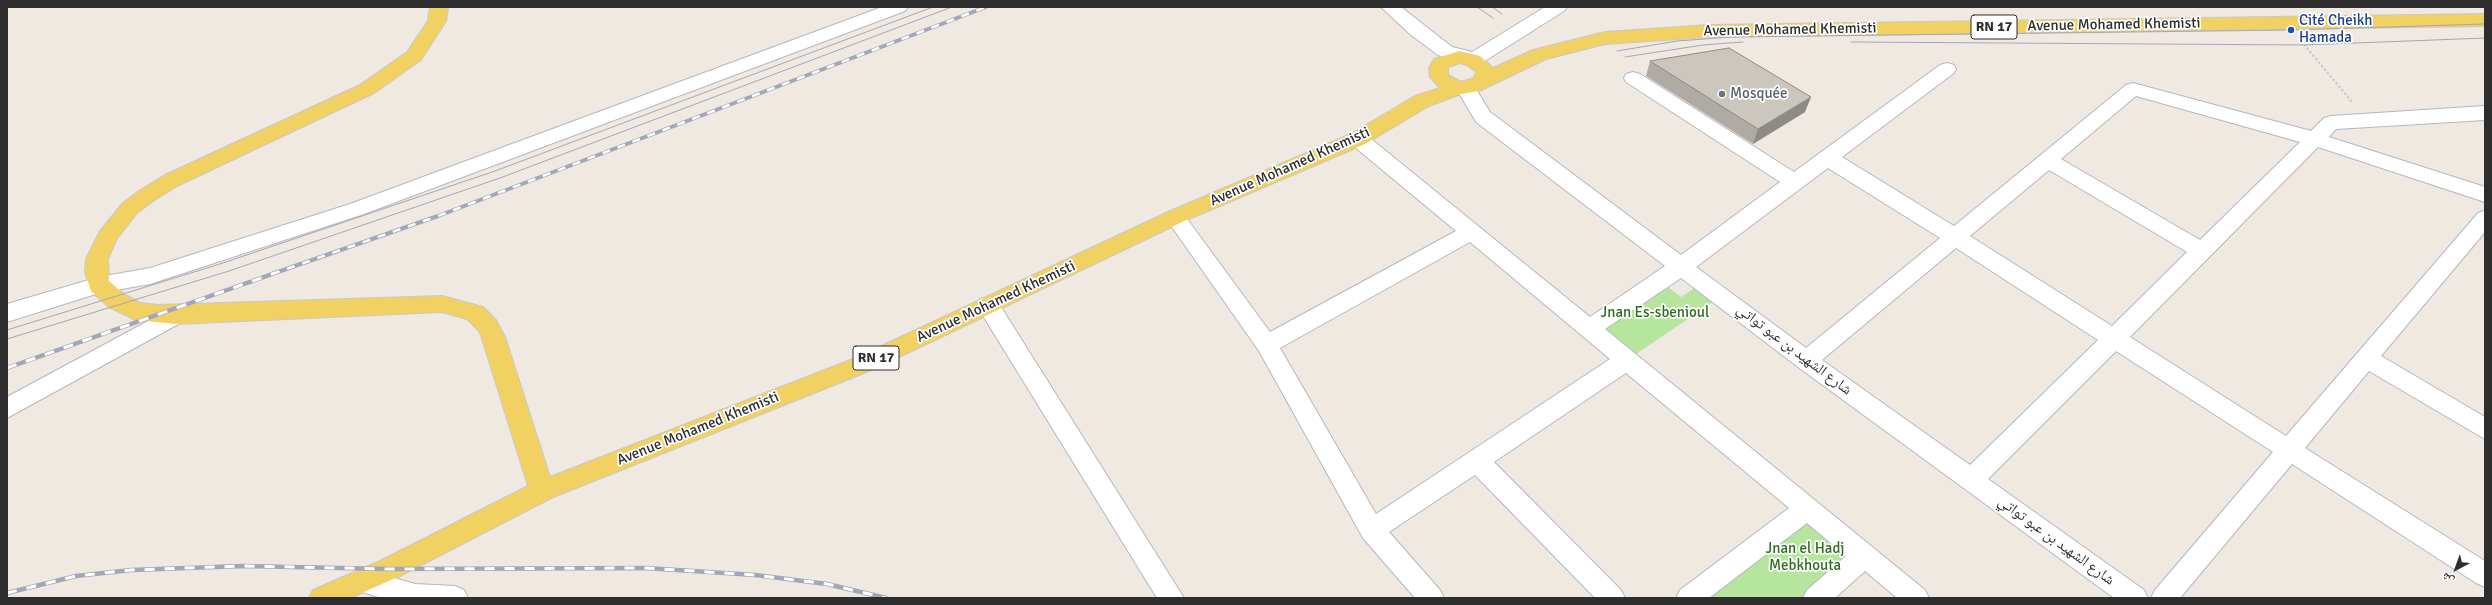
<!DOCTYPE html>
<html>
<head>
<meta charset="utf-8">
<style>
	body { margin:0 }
	#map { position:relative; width:2492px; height:605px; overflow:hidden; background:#efe9e1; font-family:Signika,"Noto Naskh Arabic",sans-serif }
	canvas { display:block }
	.frame { position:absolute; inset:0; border:8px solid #2e2e2e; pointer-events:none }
	.north { position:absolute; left:2436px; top:549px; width:40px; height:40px; -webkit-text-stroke:3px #fff; paint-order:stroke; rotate:221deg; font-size:11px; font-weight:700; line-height:16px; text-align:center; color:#2e2e2e }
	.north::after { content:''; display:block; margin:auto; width:14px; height:18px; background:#2e2e2e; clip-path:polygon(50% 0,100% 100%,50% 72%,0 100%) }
</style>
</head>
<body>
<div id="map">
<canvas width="2492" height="605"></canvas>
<div class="frame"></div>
<div class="north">ش</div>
</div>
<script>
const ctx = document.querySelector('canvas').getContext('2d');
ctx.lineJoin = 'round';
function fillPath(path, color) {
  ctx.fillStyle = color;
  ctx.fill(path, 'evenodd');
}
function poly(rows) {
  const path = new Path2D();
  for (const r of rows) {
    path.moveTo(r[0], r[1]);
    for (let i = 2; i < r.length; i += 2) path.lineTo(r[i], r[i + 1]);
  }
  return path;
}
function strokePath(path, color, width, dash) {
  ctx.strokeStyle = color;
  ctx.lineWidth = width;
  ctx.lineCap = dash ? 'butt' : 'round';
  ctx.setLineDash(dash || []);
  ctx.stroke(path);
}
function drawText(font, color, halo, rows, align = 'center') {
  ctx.font = font + ' Signika,"Noto Naskh Arabic",sans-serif';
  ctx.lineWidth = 3.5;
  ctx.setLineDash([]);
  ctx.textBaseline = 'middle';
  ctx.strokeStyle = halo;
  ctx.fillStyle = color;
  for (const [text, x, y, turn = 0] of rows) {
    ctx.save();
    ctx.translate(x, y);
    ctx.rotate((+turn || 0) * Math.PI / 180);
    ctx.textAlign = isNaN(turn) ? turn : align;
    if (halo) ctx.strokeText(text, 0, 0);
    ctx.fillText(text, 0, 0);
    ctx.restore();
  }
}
fillPath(poly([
	[1660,281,1681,297,1704,282,1722,296,1627,360,1589,329],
	[1806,509,1864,556,1817,598,1689,598]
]), '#b6e59e');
const minor = poly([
	[882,7,908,7,905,11,364,214,150,284,99,293,7,322,7,304,99,277,150,268,350,204,882,7],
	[1381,7,1401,7,1452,47,1472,52,1545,7,1567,7,1564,11,1480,64,1473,66,1438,55,1411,35,1381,7],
	[1947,63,1954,65,1956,69,1954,73,1842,157,1954,226,2126,85,2133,83,2311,131,2324,118,2331,116,2485,106,2485,120,2336,129,2329,137,2485,187,2485,202,2318,147,2130,337,2286,436,2478,213,2485,210,2485,232,2381,356,2485,417,2485,439,2369,371,2305,448,2485,561,2485,587,2476,583,2292,464,2180,598,2151,598,2155,590,2273,452,2116,351,1988,479,2144,590,2148,598,2114,598,1798,367,1681,278,1605,329,1925,590,1929,598,1897,598,1865,571,1835,598,1803,598,1807,590,1846,556,1807,523,1709,598,1676,598,1680,590,1789,508,1626,373,1494,462,1621,590,1625,598,1595,598,1475,475,1389,532,1440,590,1444,598,1415,598,1363,538,1259,351,1165,217,1168,212,1175,209,1182,212,1270,332,1456,231,1351,144,1348,139,1351,134,1358,132,1365,134,1590,317,1665,266,1476,122,1456,88,1459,84,1466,82,1473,84,1490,112,1681,255,1780,182,1626,82,1624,78,1626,74,1633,72,1640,74,1794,172,1940,65,1947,63],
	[2136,96,2300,142,2200,240,2061,159,2136,96],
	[1828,168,1940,238,1806,348,1696,267,1828,168],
	[2049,170,2187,252,2112,326,1970,236,2049,170],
	[1470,242,1610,359,1376,514,1280,348,1470,242],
	[1956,248,2098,340,1970,465,1822,360,1956,248],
	[988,297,996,299,1184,598,1157,598,980,311,977,305,980,299,988,297],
	[176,306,184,309,187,315,184,321,7,418,7,397,176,306],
	[362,569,415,584,455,586,464,590,468,598,381,598,353,589,349,581,353,573,362,569]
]);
const major = poly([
	[430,7,448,7,446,21,421,60,374,93,179,185,153,201,137,213,116,240,108,259,109,281,125,295,140,303,158,305,442,296,483,307,496,320,505,337,550,477,858,357,1168,212,1351,134,1415,96,1440,88,1430,77,1429,68,1434,59,1459,51,1480,56,1493,68,1533,50,1605,32,1709,25,2485,14,2485,26,1709,37,1605,44,1546,59,1479,91,1461,94,1429,106,1365,144,1182,222,874,369,551,498,398,577,350,598,309,598,313,590,380,561,528,486,480,332,467,319,442,312,176,324,136,320,109,307,91,291,85,272,86,259,100,231,123,203,139,191,165,175,360,85,407,52,428,21,430,7],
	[1460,63,1467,65,1476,72,1474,78,1461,82,1448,75,1448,67,1460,63]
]);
strokePath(minor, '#b4b7c1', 2);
strokePath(major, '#c9c9c9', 2);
strokePath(poly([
	[2301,41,2353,103]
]), '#c9c9c9', 2, [2.5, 2]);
fillPath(minor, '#fff');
fillPath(major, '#f2d163');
strokePath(poly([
	[1477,7,1493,18],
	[1492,7,1502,14],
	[1851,42,2304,45,2485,38],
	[1617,51,1677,41,1732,37,2291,30,2485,24],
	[1625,57,1703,45,1743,42],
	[7,330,223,263,495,171,933,7],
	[7,339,229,271,500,178,952,7]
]), '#a3a6b8', 1);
const railFar1 = poly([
	[272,274,438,216,986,7]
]);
const rail = poly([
	[7,368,275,273],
	[7,593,76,576,131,570,243,566,389,569,646,568,755,575,827,584,886,598]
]);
strokePath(railFar1, '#a3a6b8', 4);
strokePath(rail, '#a3a6b8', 4.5);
strokePath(railFar1, '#fff', 2.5, [8]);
strokePath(rail, '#fff', 3, [10]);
fillPath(poly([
	[1650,61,1805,112,1753,144,1646,76]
]), '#afaba4');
fillPath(poly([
	[1811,97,1805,112,1753,144,1758,129]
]), '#8e8b86');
const building = poly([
	[1729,48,1811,97,1758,129,1650,61,1729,48]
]);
fillPath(building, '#cbc7bf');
strokePath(building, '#8e8b86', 1);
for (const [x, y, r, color] of [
	[2291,30,4,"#1a4fb4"],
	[1722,94,4,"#6b7280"]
]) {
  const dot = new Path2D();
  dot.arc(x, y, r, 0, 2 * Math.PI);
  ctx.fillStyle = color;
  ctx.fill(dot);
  strokePath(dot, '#fff', 1.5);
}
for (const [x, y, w] of [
	[1994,27,46],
	[876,358,46]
]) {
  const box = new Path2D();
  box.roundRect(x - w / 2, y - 12, w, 24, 3);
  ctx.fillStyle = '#fff';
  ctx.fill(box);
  strokePath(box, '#2e2e2e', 1);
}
drawText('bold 14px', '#2e2e2e', null, [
	["RN 17",1994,27],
	["RN 17",876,358]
]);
drawText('15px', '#164399', '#fff', [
	["Cité Cheikh",2299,21],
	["Hamada",2299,38]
], 'left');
drawText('15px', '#2e2e2e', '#fff', [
	["Avenue Mohamed Khemisti",2114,25,-1],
	["Avenue Mohamed Khemisti",1790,30,-1],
	["Avenue Mohamed Khemisti",1290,167,-24],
	["Avenue Mohamed Khemisti",996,302,-25],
	["شارع الشهيد بن عبو تواتي",1794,350,37],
	["Avenue Mohamed Khemisti",698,429,-22],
	["شارع الشهيد بن عبو تواتي",2056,541,36]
]);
drawText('15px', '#5b616d', '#fff', [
	["Mosquée",1730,94]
], 'left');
drawText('15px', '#2c6e1b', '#fff', [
	["Jnan Es-sbenioul",1655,313],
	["Jnan el Hadj",1805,549],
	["Mebkhouta",1805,566]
]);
</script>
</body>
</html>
